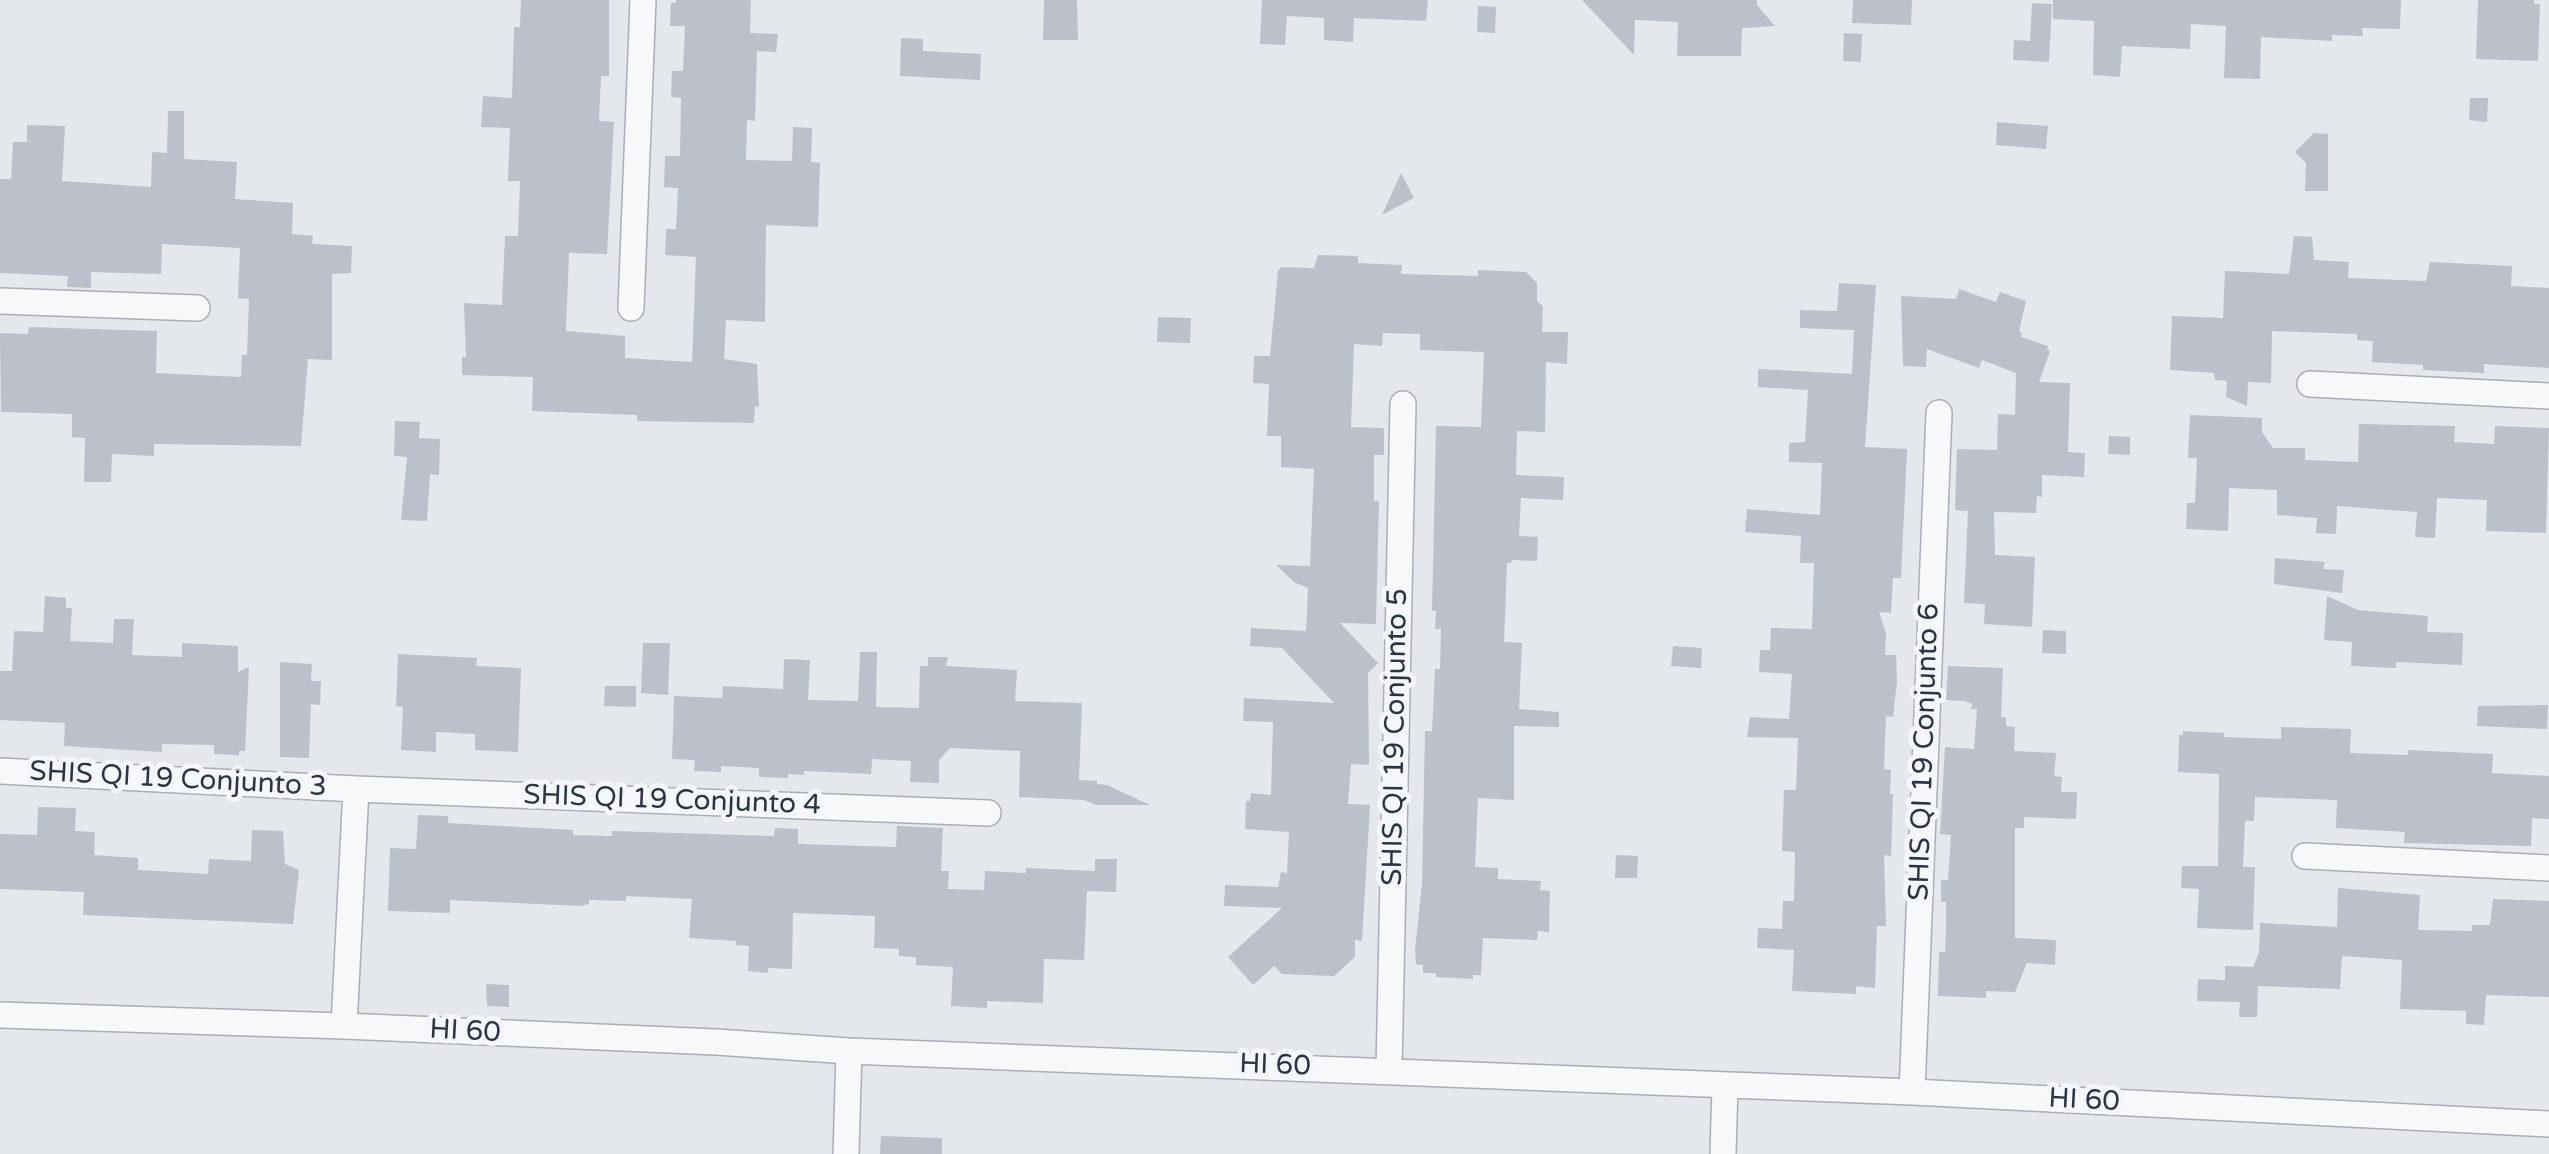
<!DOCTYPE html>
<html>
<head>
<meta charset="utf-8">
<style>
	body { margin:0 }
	canvas { display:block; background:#e4e7ec }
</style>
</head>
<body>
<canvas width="2549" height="1154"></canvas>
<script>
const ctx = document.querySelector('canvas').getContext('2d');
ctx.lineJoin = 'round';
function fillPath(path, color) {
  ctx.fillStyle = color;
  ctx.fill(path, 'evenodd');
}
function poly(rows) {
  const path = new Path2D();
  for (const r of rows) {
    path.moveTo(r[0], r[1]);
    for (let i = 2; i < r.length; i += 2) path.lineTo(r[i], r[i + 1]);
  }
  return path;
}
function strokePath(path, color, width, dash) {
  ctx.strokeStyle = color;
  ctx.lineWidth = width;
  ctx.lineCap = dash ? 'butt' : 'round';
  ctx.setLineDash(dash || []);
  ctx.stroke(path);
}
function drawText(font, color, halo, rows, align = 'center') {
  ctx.font = font + ' "Varela Round",sans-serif';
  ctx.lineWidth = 10;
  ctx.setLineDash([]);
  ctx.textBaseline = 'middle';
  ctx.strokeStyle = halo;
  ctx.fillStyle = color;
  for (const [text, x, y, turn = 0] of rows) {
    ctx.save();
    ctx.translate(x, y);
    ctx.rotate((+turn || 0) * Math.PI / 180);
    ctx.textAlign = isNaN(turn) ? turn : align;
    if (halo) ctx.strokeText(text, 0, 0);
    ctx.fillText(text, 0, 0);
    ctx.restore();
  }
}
fillPath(poly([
	[521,0,609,0,609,76,601,76,599,121,614,122,607,254,569,253,566,331,625,336,625,358,692,362,696,257,665,255,666,229,676,229,678,188,664,187,665,156,680,156,681,98,671,97,672,71,683,71,685,26,670,26,671,3,676,3,676,0,751,0,750,33,778,34,776,52,757,51,755,121,747,120,746,160,792,161,793,127,812,128,811,162,820,163,818,227,766,225,765,322,726,320,724,359,757,364,759,407,755,406,754,423,637,421,637,415,532,411,533,377,462,375,462,357,466,357,464,303,502,305,505,236,518,236,520,181,508,181,510,128,481,127,483,96,512,98,514,27,520,27],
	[1044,0,1077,0,1078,40,1043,40],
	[1262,0,1428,0,1426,21,1354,18,1353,42,1324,40,1324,18,1287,16,1285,45,1260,44],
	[1582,0,1757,0,1757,5,1775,26,1742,28,1741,56,1677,56,1678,22,1635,20,1634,55],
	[1853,0,1912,0,1911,25,1852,23],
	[2053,0,2401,0,2400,29,2362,28,2363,36,2332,35,2332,41,2261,37,2260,79,2224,78,2226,26,2191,24,2190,49,2122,46,2120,77,2093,75,2094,21,2053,19],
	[2478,0,2534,0,2534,4,2540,4,2538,61,2476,59],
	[2032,3,2052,4,2049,62,2013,60,2014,40,2030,41],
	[1478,6,1496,7,1495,33,1477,32],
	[1844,33,1862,34,1861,62,1843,61],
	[901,38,923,39,923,51,981,54,980,80,900,76],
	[2470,98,2488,98,2487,122,2469,120],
	[168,111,184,111,184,159,237,162,235,199,293,203,292,234,313,236,312,244,352,246,351,273,332,274,332,360,308,359,301,446,154,444,154,456,112,454,111,482,84,482,85,438,72,437,72,414,1,412,0,333,28,334,29,327,157,331,156,373,241,377,242,355,247,355,249,299,238,298,240,248,162,244,161,274,91,272,91,288,67,287,68,276,0,273,0,179,11,179,13,142,27,142,27,125,65,126,62,181,151,187,152,152,167,153],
	[1997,122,2048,126,2046,149,1996,145],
	[2314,133,2328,134,2328,191,2305,191,2306,163,2295,152],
	[1401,173,1414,198,1382,215],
	[2294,236,2312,237,2314,260,2349,262,2348,278,2426,281,2430,262,2512,266,2511,286,2549,288,2549,368,2484,364,2484,373,2423,370,2423,365,2372,362,2373,341,2357,340,2357,334,2272,331,2271,383,2248,382,2247,406,2226,397,2227,381,2215,380,2214,373,2170,370,2172,316,2223,318,2225,271,2289,274],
	[1318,255,1358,256,1358,263,1402,265,1401,274,1478,276,1478,270,1526,272,1537,283,1537,301,1543,306,1542,332,1568,332,1567,364,1546,362,1545,432,1517,431,1516,475,1564,477,1563,500,1521,498,1519,536,1538,537,1537,561,1512,560,1511,563,1507,563,1504,642,1522,643,1519,709,1559,712,1559,727,1514,726,1514,800,1478,798,1475,867,1498,868,1498,879,1541,881,1540,890,1550,891,1549,932,1538,931,1537,940,1483,938,1481,975,1473,975,1473,979,1436,977,1436,973,1423,973,1423,965,1416,964,1415,950,1422,884,1425,731,1432,731,1435,669,1440,669,1441,629,1435,629,1436,611,1432,611,1436,426,1481,427,1484,352,1420,350,1420,334,1383,333,1382,346,1354,344,1351,427,1384,428,1384,455,1374,455,1374,501,1379,501,1376,624,1340,623,1378,663,1368,673,1369,765,1351,764,1348,804,1370,805,1362,941,1355,940,1355,957,1334,976,1282,974,1274,966,1253,985,1228,957,1282,908,1224,906,1225,885,1278,887,1281,872,1287,873,1289,832,1245,829,1246,801,1250,801,1251,793,1271,795,1273,722,1243,721,1244,698,1334,703,1282,648,1250,646,1251,628,1306,631,1308,588,1294,582,1276,565,1310,566,1314,469,1281,467,1281,436,1267,436,1269,384,1253,383,1254,356,1270,356,1278,271,1281,267,1314,268],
	[1839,283,1876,285,1865,447,1907,449,1901,578,1893,578,1891,613,1879,612,1886,633,1885,655,1896,655,1897,681,1893,717,1886,716,1884,769,1891,770,1890,794,1893,794,1891,856,1884,855,1886,926,1877,926,1875,988,1856,986,1856,994,1792,991,1794,950,1757,948,1758,928,1782,929,1783,901,1794,901,1795,852,1782,851,1784,790,1796,790,1798,738,1747,737,1750,717,1789,719,1792,674,1759,672,1760,650,1770,650,1771,628,1812,629,1814,563,1800,563,1801,536,1745,532,1747,509,1820,515,1822,463,1789,462,1789,443,1805,442,1808,390,1758,387,1758,369,1852,374,1854,330,1800,328,1800,310,1837,311],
	[1959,289,1996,302,2000,292,2026,301,2019,331,2022,333,2021,337,2048,346,2047,349,2050,351,2039,382,2070,383,2068,452,2085,453,2084,477,2042,475,2042,497,2037,496,2036,513,1994,512,1995,555,2035,557,2032,627,1984,624,1985,604,1964,603,1968,511,1955,510,1957,449,1997,450,1998,414,2015,415,2016,373,1982,360,1979,368,1927,349,1926,367,1903,366,1901,296,1956,299],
	[1158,317,1191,318,1190,343,1157,342],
	[2190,415,2262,418,2262,432,2273,448,2305,448,2305,460,2358,462,2359,424,2455,426,2454,442,2494,444,2495,426,2549,428,2546,533,2486,531,2487,500,2437,498,2435,538,2415,537,2417,512,2337,506,2336,534,2316,533,2317,518,2277,515,2277,490,2229,488,2228,531,2186,529,2187,503,2195,503,2197,458,2188,458],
	[395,421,420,422,419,438,440,439,439,475,430,474,427,521,401,520,407,457,394,456],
	[2109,436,2130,437,2130,455,2108,454],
	[2275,558,2325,562,2323,569,2344,570,2342,593,2274,584],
	[45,596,66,598,66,608,72,608,70,641,113,643,114,619,134,619,132,655,182,657,182,643,238,646,238,672,249,667,245,751,239,751,239,755,214,754,214,745,162,744,162,752,64,746,65,723,0,720,0,671,12,671,14,631,43,632],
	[2327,596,2358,610,2428,616,2427,632,2463,633,2462,665,2396,662,2396,668,2351,666,2352,642,2324,640],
	[2043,630,2066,631,2066,654,2042,653],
	[643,643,670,643,668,695,641,693],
	[1673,646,1702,648,1701,668,1671,666],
	[860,652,877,652,876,707,919,708,920,666,928,666,928,657,948,657,946,666,1017,670,1015,701,1082,703,1079,780,1097,781,1097,784,1107,785,1150,805,1096,805,1084,800,1019,797,1020,751,950,748,939,760,939,783,910,782,911,761,872,759,871,774,804,771,804,775,788,774,788,778,759,777,759,768,721,766,721,772,694,771,695,760,672,759,674,696,722,698,723,686,783,689,784,659,810,660,808,700,858,701],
	[398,654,477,658,476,666,521,668,518,752,475,750,475,734,436,732,436,752,401,750,403,707,396,706],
	[280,662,312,664,311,681,321,681,320,705,311,704,309,758,280,757],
	[1948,666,2003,668,2001,717,2006,717,2006,726,2015,727,2014,751,2056,753,2054,776,2062,777,2061,792,2077,792,2076,819,2024,817,2024,828,2015,828,2015,938,2056,940,2055,965,2027,963,2015,992,1986,991,1986,998,1938,996,1939,952,1945,952,1946,928,1946,902,1941,902,1941,880,1948,880,1951,835,1940,834,1945,747,1974,749,1977,709,1971,709,1972,704,1965,701,1946,700],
	[605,686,636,686,636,707,604,706],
	[2548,705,2547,729,2477,726,2478,706],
	[2281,727,2351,729,2350,753,2408,755,2408,750,2493,754,2492,773,2549,776,2549,819,2532,818,2531,846,2404,843,2405,832,2336,828,2337,800,2255,797,2254,821,2245,821,2243,867,2255,867,2253,930,2197,928,2199,889,2181,888,2182,866,2218,866,2219,774,2178,772,2179,735,2183,735,2183,731,2224,733,2224,737,2281,739],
	[38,807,76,808,75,831,95,832,94,855,138,858,138,870,208,874,209,859,251,861,252,830,283,831,285,864,299,870,293,924,83,915,84,892,0,889,0,834,37,835],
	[418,815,448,816,448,823,573,830,573,835,612,836,612,831,774,836,775,828,798,829,798,844,896,847,897,826,943,828,941,871,949,871,948,889,984,890,985,871,1026,873,1026,868,1095,871,1095,859,1117,859,1116,892,1087,891,1084,960,1044,959,1043,1003,987,1001,987,1008,951,1006,953,967,916,965,916,957,899,956,899,949,874,948,875,916,793,913,792,969,768,968,768,973,748,971,749,946,736,945,736,941,689,938,692,899,626,896,626,901,589,900,589,904,581,906,450,900,450,913,388,911,390,848,416,849],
	[1616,855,1638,856,1637,878,1615,878],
	[2338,888,2420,895,2418,930,2472,931,2472,925,2490,925,2493,899,2549,901,2549,997,2486,995,2484,1025,2466,1024,2466,1011,2400,1009,2402,960,2342,956,2340,989,2258,986,2257,1017,2239,1017,2240,1002,2197,1001,2198,979,2225,980,2225,966,2253,967,2259,953,2260,923,2337,927],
	[486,984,509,985,509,1007,487,1006],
	[881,1136,942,1138,942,1154,880,1154]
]), '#bbc0ca');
const minor = poly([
	[0,301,197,308],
	[631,308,643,0],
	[2310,384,2549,396],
	[0,771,356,789,988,813],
	[2305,856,2549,868],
	[0,1015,344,1026,716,1042,849,1051,1912,1092,2549,1124],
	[344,1026,356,789],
	[1389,1070,1403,404],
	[1912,1092,1939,413],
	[846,1154,849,1051],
	[1723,1154,1725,1086]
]);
strokePath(minor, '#a9aeb7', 28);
strokePath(minor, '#f7f8fa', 25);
drawText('28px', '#2b3445', '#f4f6f9', [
	["SHIS QI 19 Conjunto 5",1396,737,-89],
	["SHIS QI 19 Conjunto 6",1925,752,-88],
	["SHIS QI 19 Conjunto 3",178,780,3],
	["SHIS QI 19 Conjunto 4",672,801,2],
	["HI 60",465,1032,3],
	["HI 60",1275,1066,2],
	["HI 60",2084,1101,3]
]);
</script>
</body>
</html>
